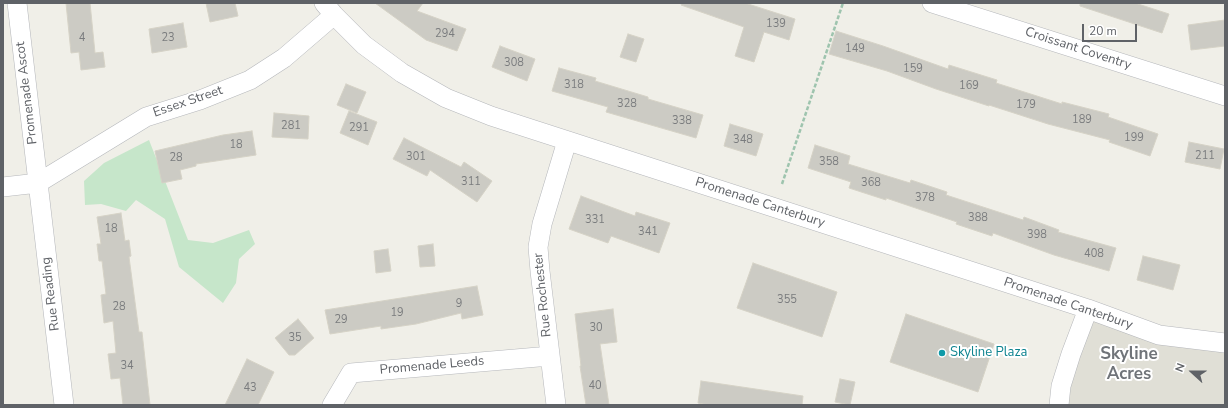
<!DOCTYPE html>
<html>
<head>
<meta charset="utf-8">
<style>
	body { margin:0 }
	#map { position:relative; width:1228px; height:408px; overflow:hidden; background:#f0efe8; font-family:"Nunito Sans",sans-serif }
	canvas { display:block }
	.frame { position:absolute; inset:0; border:4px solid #5f6267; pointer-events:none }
	.north { position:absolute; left:1172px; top:352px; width:40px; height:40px; -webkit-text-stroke:3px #fff; paint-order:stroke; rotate:291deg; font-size:11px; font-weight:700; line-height:16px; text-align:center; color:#5f6267 }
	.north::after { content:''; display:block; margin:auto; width:14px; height:18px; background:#5f6267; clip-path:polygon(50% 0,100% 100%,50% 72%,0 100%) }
	.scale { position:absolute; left:1082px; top:24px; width:55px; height:18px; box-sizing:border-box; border:2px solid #5f6267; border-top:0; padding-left:5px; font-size:12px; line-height:14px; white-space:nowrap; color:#5f6267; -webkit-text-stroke:3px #fff; paint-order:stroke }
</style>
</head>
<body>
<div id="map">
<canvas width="1228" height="408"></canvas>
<div class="frame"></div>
<div class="north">N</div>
<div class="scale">20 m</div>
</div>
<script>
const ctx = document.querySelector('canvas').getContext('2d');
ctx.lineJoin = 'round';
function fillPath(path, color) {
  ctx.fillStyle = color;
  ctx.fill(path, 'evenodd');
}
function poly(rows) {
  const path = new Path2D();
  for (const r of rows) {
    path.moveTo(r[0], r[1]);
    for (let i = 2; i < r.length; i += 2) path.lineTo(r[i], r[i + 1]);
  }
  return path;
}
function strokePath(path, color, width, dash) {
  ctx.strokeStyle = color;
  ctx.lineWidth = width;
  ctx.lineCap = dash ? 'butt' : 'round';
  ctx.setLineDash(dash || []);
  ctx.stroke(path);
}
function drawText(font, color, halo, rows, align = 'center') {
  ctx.font = font + ' "Nunito Sans",sans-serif';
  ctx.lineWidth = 4;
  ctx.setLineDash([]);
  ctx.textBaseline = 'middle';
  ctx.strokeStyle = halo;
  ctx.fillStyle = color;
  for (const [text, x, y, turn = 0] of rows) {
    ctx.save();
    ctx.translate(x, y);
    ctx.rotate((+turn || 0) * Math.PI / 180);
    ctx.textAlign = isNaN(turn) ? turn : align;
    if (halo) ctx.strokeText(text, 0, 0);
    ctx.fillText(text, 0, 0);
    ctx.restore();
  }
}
fillPath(poly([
	[1088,309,1225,343,1225,405,1059,405]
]), '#e0dfd6');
fillPath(poly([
	[149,140,188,240,213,243,249,230,255,244,239,259,236,283,223,303,179,267,165,219,136,200,126,211,101,204,85,205,84,181,104,163]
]), '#c6e6ca');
const building = poly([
	[66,3,90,3,95,53,103,52,105,67,81,70,79,52,71,53,66,3],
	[206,3,235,3,238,16,210,22,206,3],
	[375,3,423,3,417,11,466,29,457,51,426,40,375,3],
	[682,3,745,3,795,19,789,40,764,32,754,62,735,56,744,27,681,5,682,3],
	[1080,3,1135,3,1169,14,1162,33,1080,6,1080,3],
	[1225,20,1225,46,1191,50,1188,25,1225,20],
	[183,23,187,47,152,53,149,29,183,23],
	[836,31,883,46,948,69,949,65,997,80,996,83,1062,104,1062,102,1109,114,1108,117,1158,134,1150,156,1109,142,1110,140,1048,124,989,105,989,106,936,89,887,71,829,54,836,31],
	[628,34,644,39,636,62,620,57,628,34],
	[500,46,535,59,527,81,492,67,500,46],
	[559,68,596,78,595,81,648,97,648,99,703,115,696,138,606,112,608,107,552,91,559,68],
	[346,84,366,92,357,113,337,105,346,84],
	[349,111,377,122,368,145,340,133,349,111],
	[274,113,309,116,308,139,272,137,274,113],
	[730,124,763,134,756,156,724,146,730,124],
	[252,131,256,155,196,164,196,166,180,170,182,179,162,183,155,151,223,135,252,131],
	[404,138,461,167,464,162,492,181,477,202,430,170,427,176,393,159,404,138],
	[1189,142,1224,149,1220,169,1185,162,1189,142],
	[815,145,850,156,848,164,910,183,911,180,947,192,946,195,1023,220,1024,217,1059,230,1058,232,1116,248,1109,271,1054,255,993,233,992,236,956,224,957,222,886,198,886,200,849,188,851,182,808,168,815,145],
	[581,196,635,216,636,212,670,223,659,253,611,236,608,243,569,229,581,196],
	[121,213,125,241,129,240,131,256,129,257,139,332,142,332,150,405,123,405,120,378,111,379,108,354,116,353,113,321,104,323,101,295,106,294,102,261,99,261,97,244,101,244,97,217,121,213],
	[433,244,435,266,420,267,418,246,433,244],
	[388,249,391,271,376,273,374,251,388,249],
	[1143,256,1180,265,1173,290,1137,280,1143,256],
	[753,263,837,292,822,337,737,308,753,263],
	[477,286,483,315,462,319,461,313,416,324,381,329,381,326,330,334,325,310,477,286],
	[613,309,617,342,600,344,609,405,586,405,580,366,581,366,575,314,613,309],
	[906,314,994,344,978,392,890,362,906,314],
	[298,319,314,338,295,355,289,355,275,338,298,319],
	[247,359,274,372,258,405,225,405,247,359],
	[840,379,855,382,850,405,835,402,840,379],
	[701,381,803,396,802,405,708,405,698,403,701,381]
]);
fillPath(building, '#cccbc4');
strokePath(building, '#d5d2c6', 1);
const minor = poly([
	[17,3,64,405],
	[324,3,334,15,364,45,402,73,446,98,491,116,1088,309,1159,335,1225,343],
	[932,3,1225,96],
	[3,187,38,183,146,117,200,100,250,80,284,58,334,15],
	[332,405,351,373,550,356],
	[556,405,540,271,538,247,542,224,567,141],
	[1059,405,1061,386,1071,354,1088,309]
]);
strokePath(minor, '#b5b7bb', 20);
strokePath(poly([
	[782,184,843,3]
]), '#9ec4ae', 2.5, [4, 2]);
strokePath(minor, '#fff', 19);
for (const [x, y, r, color] of [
	[942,353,4,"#0f9aa8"]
]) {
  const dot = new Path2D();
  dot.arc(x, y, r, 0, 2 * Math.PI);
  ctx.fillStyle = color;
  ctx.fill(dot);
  strokePath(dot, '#fff', 1.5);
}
drawText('11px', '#7a7c7e', null, [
	["139",776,24],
	["294",445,34],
	["4",82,38],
	["23",168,38],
	["149",855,49],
	["308",514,63],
	["159",913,69],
	["318",574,85],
	["169",969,86],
	["328",627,104],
	["179",1026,105],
	["189",1082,120],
	["338",682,121],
	["281",291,126],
	["291",359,128],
	["199",1134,138],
	["348",743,140],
	["18",236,145],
	["211",1205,156],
	["301",416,157],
	["28",176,158],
	["358",829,162],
	["311",471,182],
	["368",871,183],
	["378",925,198],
	["388",978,218],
	["331",595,220],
	["18",111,229],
	["341",648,232],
	["398",1037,235],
	["408",1094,254],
	["355",787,300],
	["9",459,304],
	["28",119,307],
	["19",397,313],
	["29",341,320],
	["30",596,328],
	["35",295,338],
	["34",127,366],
	["40",595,386],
	["43",250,388]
]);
drawText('13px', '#5f6267', '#fff', [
	["Croissant Coventry",1078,49,18],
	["Promenade Ascot",27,93,-97],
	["Essex Street",188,102,-19],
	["Promenade Canterbury",760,203,18],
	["Rue Reading",51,294,-97],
	["Rue Rochester",543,295,-96],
	["Promenade Canterbury",1068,304,19],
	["Promenade Leeds",432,366,-5]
]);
drawText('13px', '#0d838f', '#fff', [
	["Skyline Plaza",950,353]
], 'left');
drawText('bold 17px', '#707479', '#fff', [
	["Skyline",1129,355],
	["Acres",1129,375]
]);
</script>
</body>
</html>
